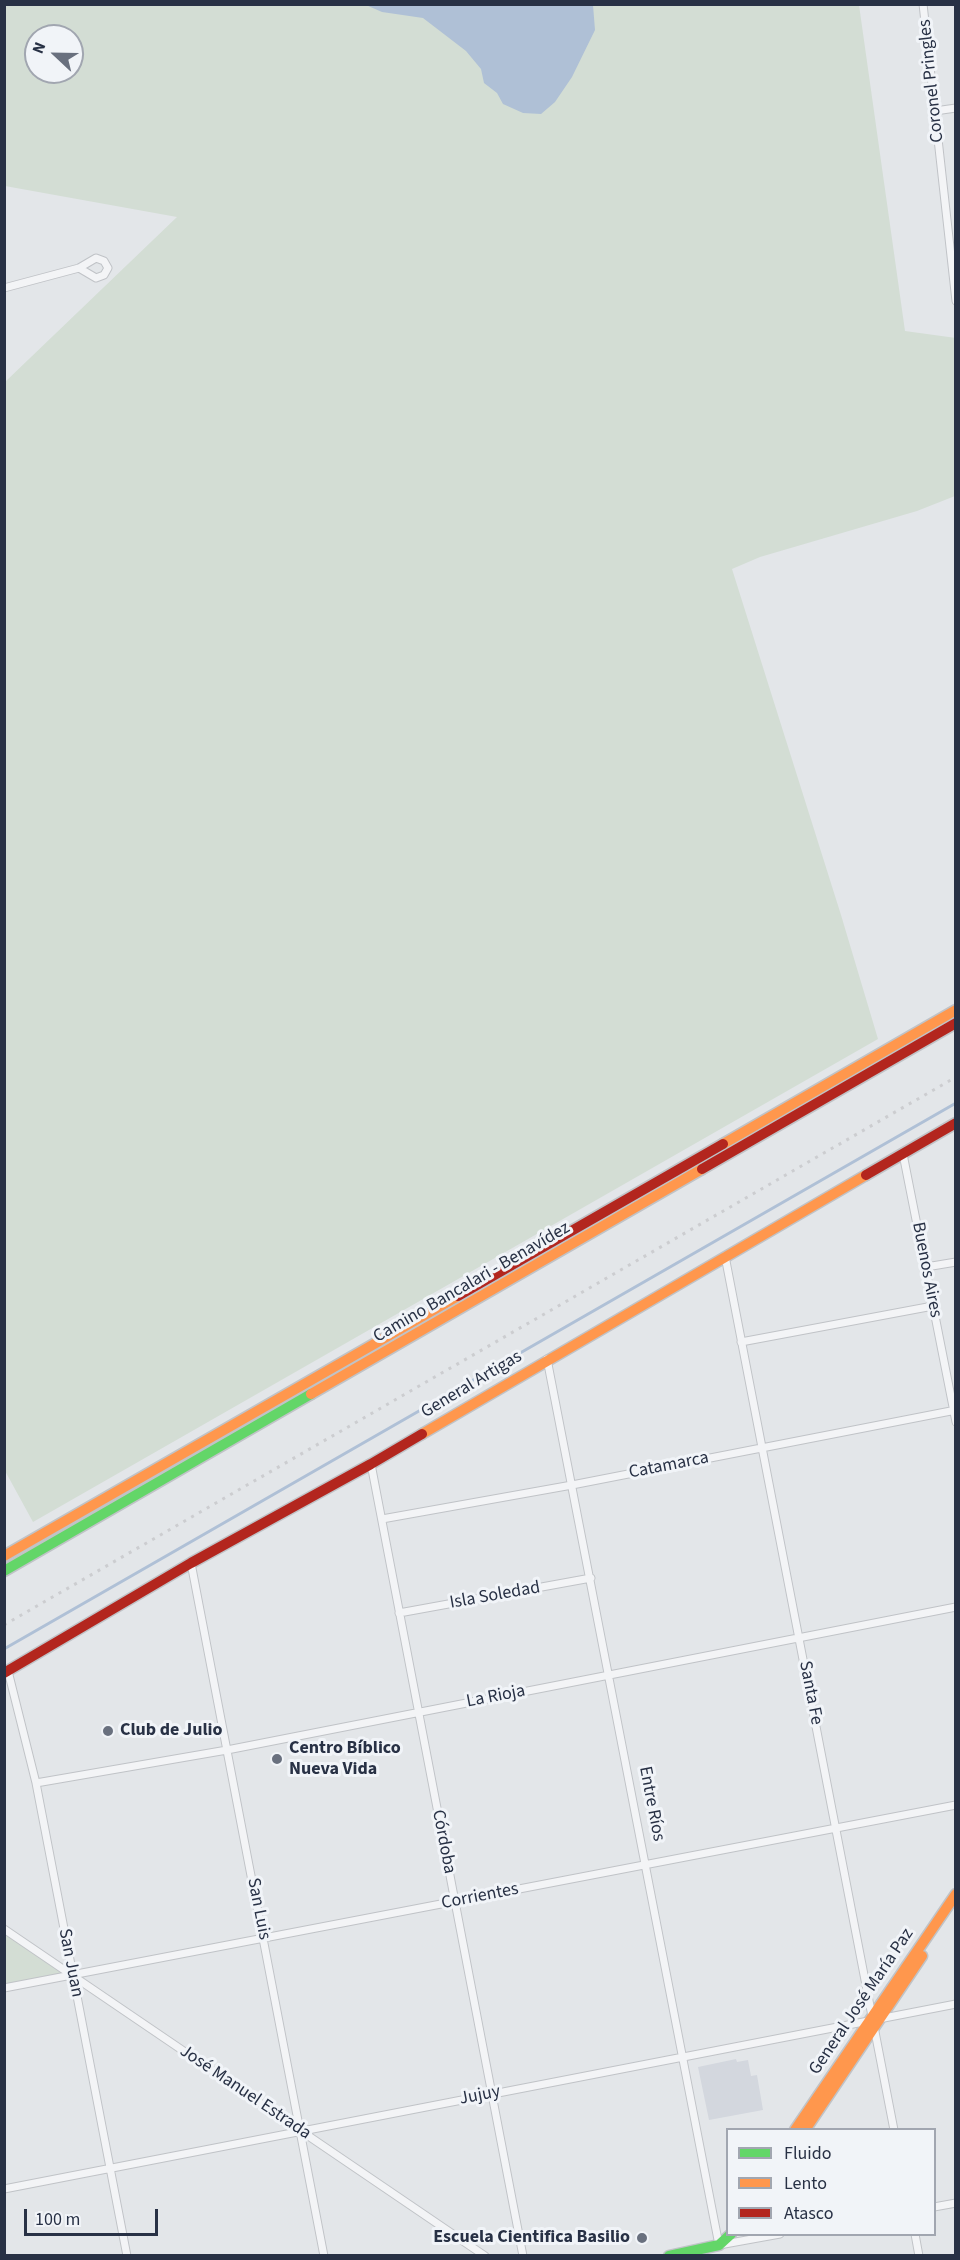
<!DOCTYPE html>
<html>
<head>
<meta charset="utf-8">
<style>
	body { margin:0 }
	#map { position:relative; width:960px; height:2260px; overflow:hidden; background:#e3e6e9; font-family:"Source Sans 3",sans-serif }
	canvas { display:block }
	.frame { position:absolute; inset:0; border:6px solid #283145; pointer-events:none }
	.legend { position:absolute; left:726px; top:2128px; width:210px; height:108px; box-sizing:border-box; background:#f1f4f8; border:2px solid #a1a6b0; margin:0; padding:8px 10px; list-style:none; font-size:18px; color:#283145 }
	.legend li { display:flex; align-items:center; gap:12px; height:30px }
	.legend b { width:30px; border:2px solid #a1a6b0 }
	.north { position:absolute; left:24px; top:24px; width:60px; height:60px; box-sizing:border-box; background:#f1f4f8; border:2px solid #a1a6b0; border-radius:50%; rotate:292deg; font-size:16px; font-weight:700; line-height:24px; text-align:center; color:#283145 }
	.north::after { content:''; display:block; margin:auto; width:21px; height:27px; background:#69707e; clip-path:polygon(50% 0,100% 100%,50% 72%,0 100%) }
	.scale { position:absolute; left:24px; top:2209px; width:134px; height:27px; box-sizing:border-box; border:3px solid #283145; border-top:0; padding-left:8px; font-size:18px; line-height:21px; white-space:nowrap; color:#283145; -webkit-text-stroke:4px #f1f4f8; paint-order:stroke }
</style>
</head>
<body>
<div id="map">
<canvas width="960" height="2260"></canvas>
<div class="frame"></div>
<ul class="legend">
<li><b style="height:8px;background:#63d668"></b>Fluido</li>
<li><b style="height:8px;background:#ff974d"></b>Lento</li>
<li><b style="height:8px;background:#b3261e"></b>Atasco</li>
</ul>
<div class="north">N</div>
<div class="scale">100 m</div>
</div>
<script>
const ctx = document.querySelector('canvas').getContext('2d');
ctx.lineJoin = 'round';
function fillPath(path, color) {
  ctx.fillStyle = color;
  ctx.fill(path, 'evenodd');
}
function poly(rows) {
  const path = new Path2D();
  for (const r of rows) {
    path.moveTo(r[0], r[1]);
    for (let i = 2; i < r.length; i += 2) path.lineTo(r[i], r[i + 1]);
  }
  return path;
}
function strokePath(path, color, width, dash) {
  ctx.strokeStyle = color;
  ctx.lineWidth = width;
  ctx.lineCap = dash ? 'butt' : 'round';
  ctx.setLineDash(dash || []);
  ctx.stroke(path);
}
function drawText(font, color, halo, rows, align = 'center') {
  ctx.font = font + ' "Source Sans 3",sans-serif';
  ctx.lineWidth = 6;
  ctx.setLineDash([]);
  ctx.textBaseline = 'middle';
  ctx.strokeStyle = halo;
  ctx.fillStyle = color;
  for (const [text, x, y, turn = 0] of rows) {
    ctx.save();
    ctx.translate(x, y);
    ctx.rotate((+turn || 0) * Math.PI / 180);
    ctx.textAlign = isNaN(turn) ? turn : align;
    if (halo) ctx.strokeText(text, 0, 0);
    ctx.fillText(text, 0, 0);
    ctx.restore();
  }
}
fillPath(poly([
	[736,2059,737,2062,748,2060,751,2076,757,2075,763,2110,709,2120,698,2067]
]), '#d3d7de');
fillPath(poly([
	[4,5,859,5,905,331,956,338,955,496,917,511,760,557,732,569,841,915,878,1039,33,1522,4,1469,5,382,177,217,5,186],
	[36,36,72,36,72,72,36,72],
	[955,1016,955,1019,5,1567,4,1563],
	[5,1929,73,1975,5,1988]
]), '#d3ddd4');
fillPath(poly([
	[366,5,593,5,595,30,572,77,555,102,541,114,523,113,503,104,497,93,484,83,481,69,466,51,423,18,382,12]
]), '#afc0d6');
strokePath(poly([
	[4,1649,956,1103]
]), '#afc0d6', 3);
const street = poly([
	[923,4,956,301],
	[935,111,956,108],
	[4,288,79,268,96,258,104,261,108,268,104,275,96,278,79,268],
	[903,1154,956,1422],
	[725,1256,894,2130],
	[926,1267,956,1262],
	[741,1342,933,1306],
	[547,1359,719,2245,780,2234],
	[371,1464,523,2256],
	[382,1519,572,1485,956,1410],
	[191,1563,324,2256],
	[399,1613,591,1578],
	[8,1671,36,1783,127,2256],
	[36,1783,227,1750,956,1607],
	[4,1929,485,2256],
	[4,1988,956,1805],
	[4,2189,956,2004],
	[934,2207,956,2203],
	[915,2234,919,2256]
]);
const fast = poly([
	[4,1571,311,1394],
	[669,2256,719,2245,731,2234]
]);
const slow = poly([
	[723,1144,956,1010],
	[311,1394,702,1169],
	[422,1434,866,1175],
	[4,1556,458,1296],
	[795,2130,956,1894],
	[805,2130,922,1956]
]);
const jam = poly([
	[702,1169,956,1023],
	[866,1175,956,1123],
	[458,1296,723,1144],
	[4,1673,191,1563,371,1464,422,1434]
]);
strokePath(street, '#c0c3c7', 9);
strokePath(fast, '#c0c3c7', 13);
strokePath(slow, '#c0c3c7', 13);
strokePath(jam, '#c0c3c7', 13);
strokePath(street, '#f3f4f6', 7);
strokePath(fast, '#63d668', 10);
strokePath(slow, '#ff974d', 10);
strokePath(jam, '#b3261e', 10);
strokePath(poly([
	[4,1625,956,1077]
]), '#cccdd0', 3, [3, 6]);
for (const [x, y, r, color] of [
	[108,1731,6,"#69707e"],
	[277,1759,6,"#69707e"],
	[642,2238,6,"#69707e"]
]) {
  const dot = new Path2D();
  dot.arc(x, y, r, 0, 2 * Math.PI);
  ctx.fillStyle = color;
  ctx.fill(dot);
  strokePath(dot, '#f1f4f8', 2);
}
drawText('18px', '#283145', '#f1f4f8', [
	["Coronel Pringles",932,81,-96],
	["Buenos Aires",926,1270,79],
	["Camino Bancalari - Benavídez",472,1283,-30],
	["General Artigas",472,1385,-31],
	["Catamarca",669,1466,-11],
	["Isla Soledad",495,1596,-10],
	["Santa Fe",810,1693,79],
	["La Rioja",496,1697,-11],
	["Entre Ríos",651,1804,79],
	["Córdoba",443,1842,79],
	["Corrientes",480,1897,-11],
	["San Luis",258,1909,79],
	["San Juan",70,1963,79],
	["General José María Paz",862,2002,-56],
	["José Manuel Estrada",245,2093,34],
	["Jujuy",480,2096,-11]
]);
drawText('bold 18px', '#283145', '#f1f4f8', [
	["Club de Julio",120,1731],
	["Centro Bíblico",289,1749],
	["Nueva Vida",289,1770],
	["Escuela Cientifica Basilio",630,2238,"right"]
], 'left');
</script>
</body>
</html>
